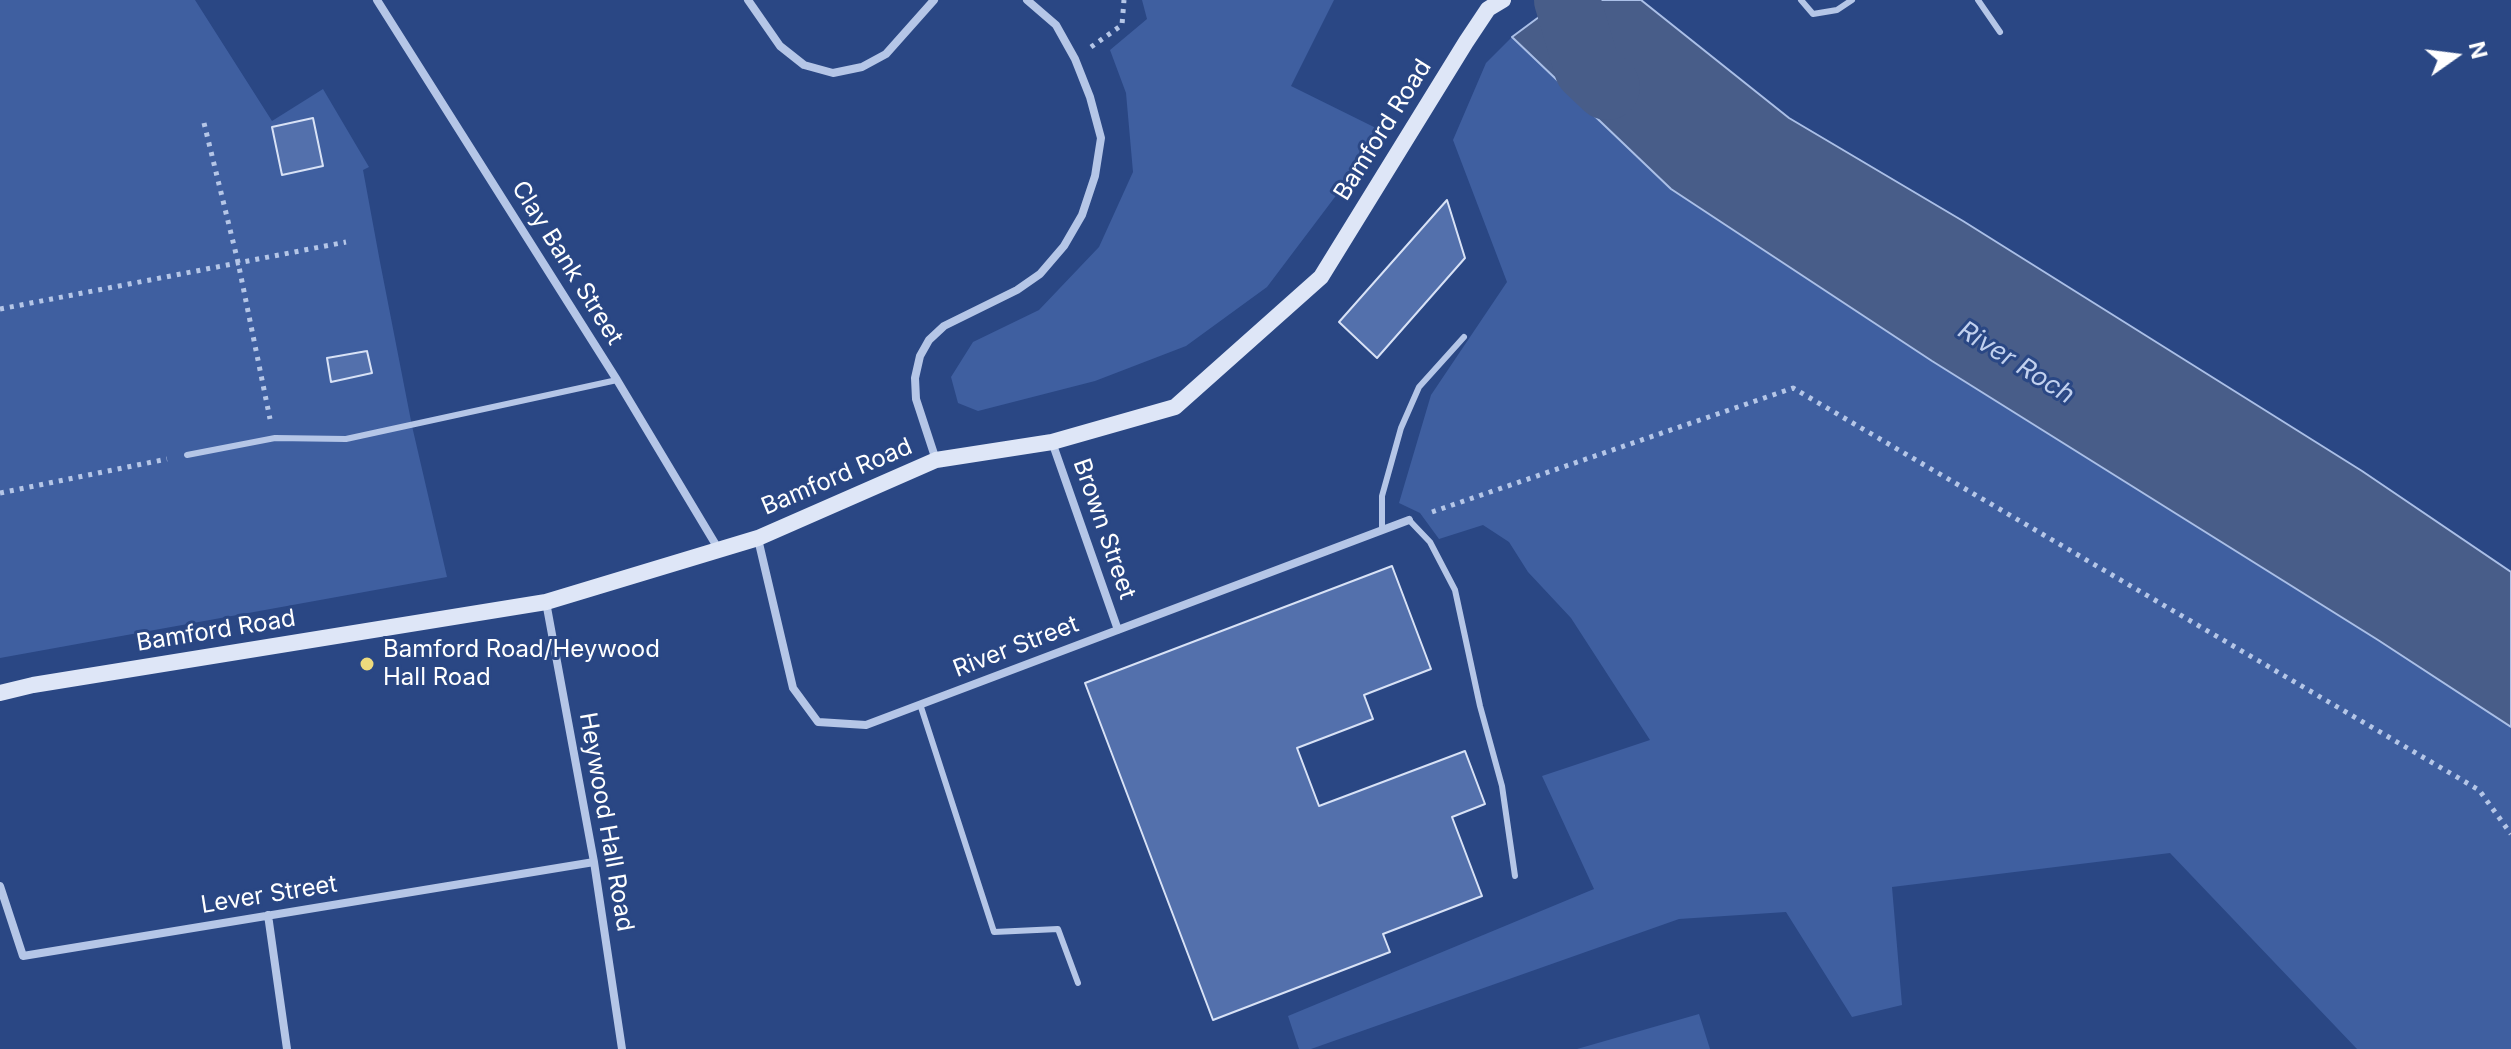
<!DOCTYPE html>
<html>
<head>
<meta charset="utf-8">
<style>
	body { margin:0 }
	#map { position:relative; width:2511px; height:1049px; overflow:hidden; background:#2a4784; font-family:Inter,sans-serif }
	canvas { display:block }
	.north { position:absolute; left:2415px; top:16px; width:80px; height:80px; -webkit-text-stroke:6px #2a4784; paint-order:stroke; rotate:76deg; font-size:22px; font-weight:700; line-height:32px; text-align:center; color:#fff }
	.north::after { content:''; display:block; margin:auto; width:28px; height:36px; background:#fff; clip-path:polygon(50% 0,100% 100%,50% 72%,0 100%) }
</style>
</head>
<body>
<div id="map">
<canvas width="2511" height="1049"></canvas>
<div class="north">N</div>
</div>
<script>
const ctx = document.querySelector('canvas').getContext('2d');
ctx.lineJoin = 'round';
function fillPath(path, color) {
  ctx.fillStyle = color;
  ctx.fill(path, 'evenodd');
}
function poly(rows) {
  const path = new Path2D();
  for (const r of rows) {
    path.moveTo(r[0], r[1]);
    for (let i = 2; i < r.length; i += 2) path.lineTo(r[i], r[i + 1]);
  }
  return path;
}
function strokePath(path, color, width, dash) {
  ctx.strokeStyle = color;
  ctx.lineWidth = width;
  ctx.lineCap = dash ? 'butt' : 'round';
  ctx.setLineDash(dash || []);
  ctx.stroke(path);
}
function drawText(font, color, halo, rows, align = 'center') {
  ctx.font = font + ' Inter,sans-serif';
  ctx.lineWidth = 6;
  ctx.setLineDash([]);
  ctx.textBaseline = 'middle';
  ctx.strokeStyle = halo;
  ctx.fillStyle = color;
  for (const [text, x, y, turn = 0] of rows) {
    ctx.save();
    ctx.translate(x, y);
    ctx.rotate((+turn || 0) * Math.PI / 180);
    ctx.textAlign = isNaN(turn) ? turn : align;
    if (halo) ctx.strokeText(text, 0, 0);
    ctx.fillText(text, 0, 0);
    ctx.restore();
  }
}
fillPath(poly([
	[0,0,195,0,272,121,323,89,369,167,363,170,380,262,412,426,447,577,0,658],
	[1142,0,1334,0,1291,86,1384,132,1267,287,1186,346,1095,381,978,411,958,403,951,377,973,342,1039,310,1099,247,1133,172,1126,93,1110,50,1147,19],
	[1512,37,1671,189,1932,361,2378,640,2511,727,2511,1049,2357,1049,2170,853,1892,887,1902,1005,1852,1017,1786,912,1679,919,1311,1049,1299,1049,1288,1016,1594,889,1542,776,1650,740,1571,618,1528,572,1509,542,1483,525,1439,539,1420,513,1399,503,1431,395,1507,282,1453,140,1486,63],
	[1699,1014,1710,1049,1577,1049]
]), '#3f5fa0');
const water = poly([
	[1588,0,1641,0,1789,118,1963,221,2362,471,2511,572,2511,727,2378,640,1932,361,1671,189,1512,37,1543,14,1588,0]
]);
fillPath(water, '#485d89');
strokePath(water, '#aabfe7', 2);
strokePath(poly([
	[1567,0,1587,68,1607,87]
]), '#485d89', 66);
const building = poly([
	[313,118,323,166,282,175,272,127,313,118],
	[1447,200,1465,258,1377,358,1339,322,1447,200],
	[367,351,372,373,331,382,327,358,367,351],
	[1392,566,1431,669,1364,695,1373,719,1297,748,1319,806,1465,751,1485,804,1452,817,1482,896,1383,934,1390,952,1213,1020,1085,683,1392,566]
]);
fillPath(building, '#5370ac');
strokePath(building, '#d8e2f6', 2);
strokePath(poly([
	[1091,47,1122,25,1124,0],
	[204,123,238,262,270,419],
	[0,309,346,242],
	[0,493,167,459],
	[1432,512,1793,388,2479,790,2511,834]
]), '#b5c6e7', 5, [4, 6]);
strokePath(poly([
	[1801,0,1813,14,1837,10,1852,0],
	[1978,0,2000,32],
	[187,455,275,438,346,439,617,380],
	[1409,520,1430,542,1455,590,1480,706,1502,786,1515,876],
	[1382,530,1382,496,1401,428,1419,387,1464,337],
	[920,704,994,932,1058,929,1078,983]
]), '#b5c6e7', 6);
strokePath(poly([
	[377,0,617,380,719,550],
	[748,0,780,46,804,65,833,73,862,67,886,54,934,0],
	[1052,442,1118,630],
	[936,460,916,399,915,378,920,356,929,340,944,326,1017,290,1040,274,1064,246,1082,215,1095,176,1101,138,1090,97,1075,59,1056,25,1027,0],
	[758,539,793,688,818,722,866,725,1409,520],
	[546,602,594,862,622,1049],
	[0,886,23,956,594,862],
	[268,915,287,1049]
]), '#b5c6e7', 8);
strokePath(poly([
	[0,693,33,685,546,602,758,538,936,460,1052,442,1175,407,1321,277,1466,42,1488,9,1503,0]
]), '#dee6f7', 16);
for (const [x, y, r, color] of [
	[367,664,8,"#edda7d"]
]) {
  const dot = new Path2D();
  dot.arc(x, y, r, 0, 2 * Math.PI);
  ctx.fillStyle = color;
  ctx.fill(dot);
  strokePath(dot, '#2a4784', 3);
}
drawText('24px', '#fff', '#2a4784', [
	["Bamford Road",1383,130,-58],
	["Clay Bank Street",567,263,58],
	["Bamford Road",837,477,-23],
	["Brown Street",1104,529,71],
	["Bamford Road",216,631,-9],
	["River Street",1016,647,-21],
	["Heywood Hall Road",606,822,80],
	["Lever Street",269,895,-9]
]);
drawText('24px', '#fff', '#2a4784', [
	["Bamford Road/Heywood",383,650],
	["Hall Road",383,678]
], 'left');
drawText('italic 26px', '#c1d0ee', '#2a4784', [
	["River Roch",2016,363,32]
]);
</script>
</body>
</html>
